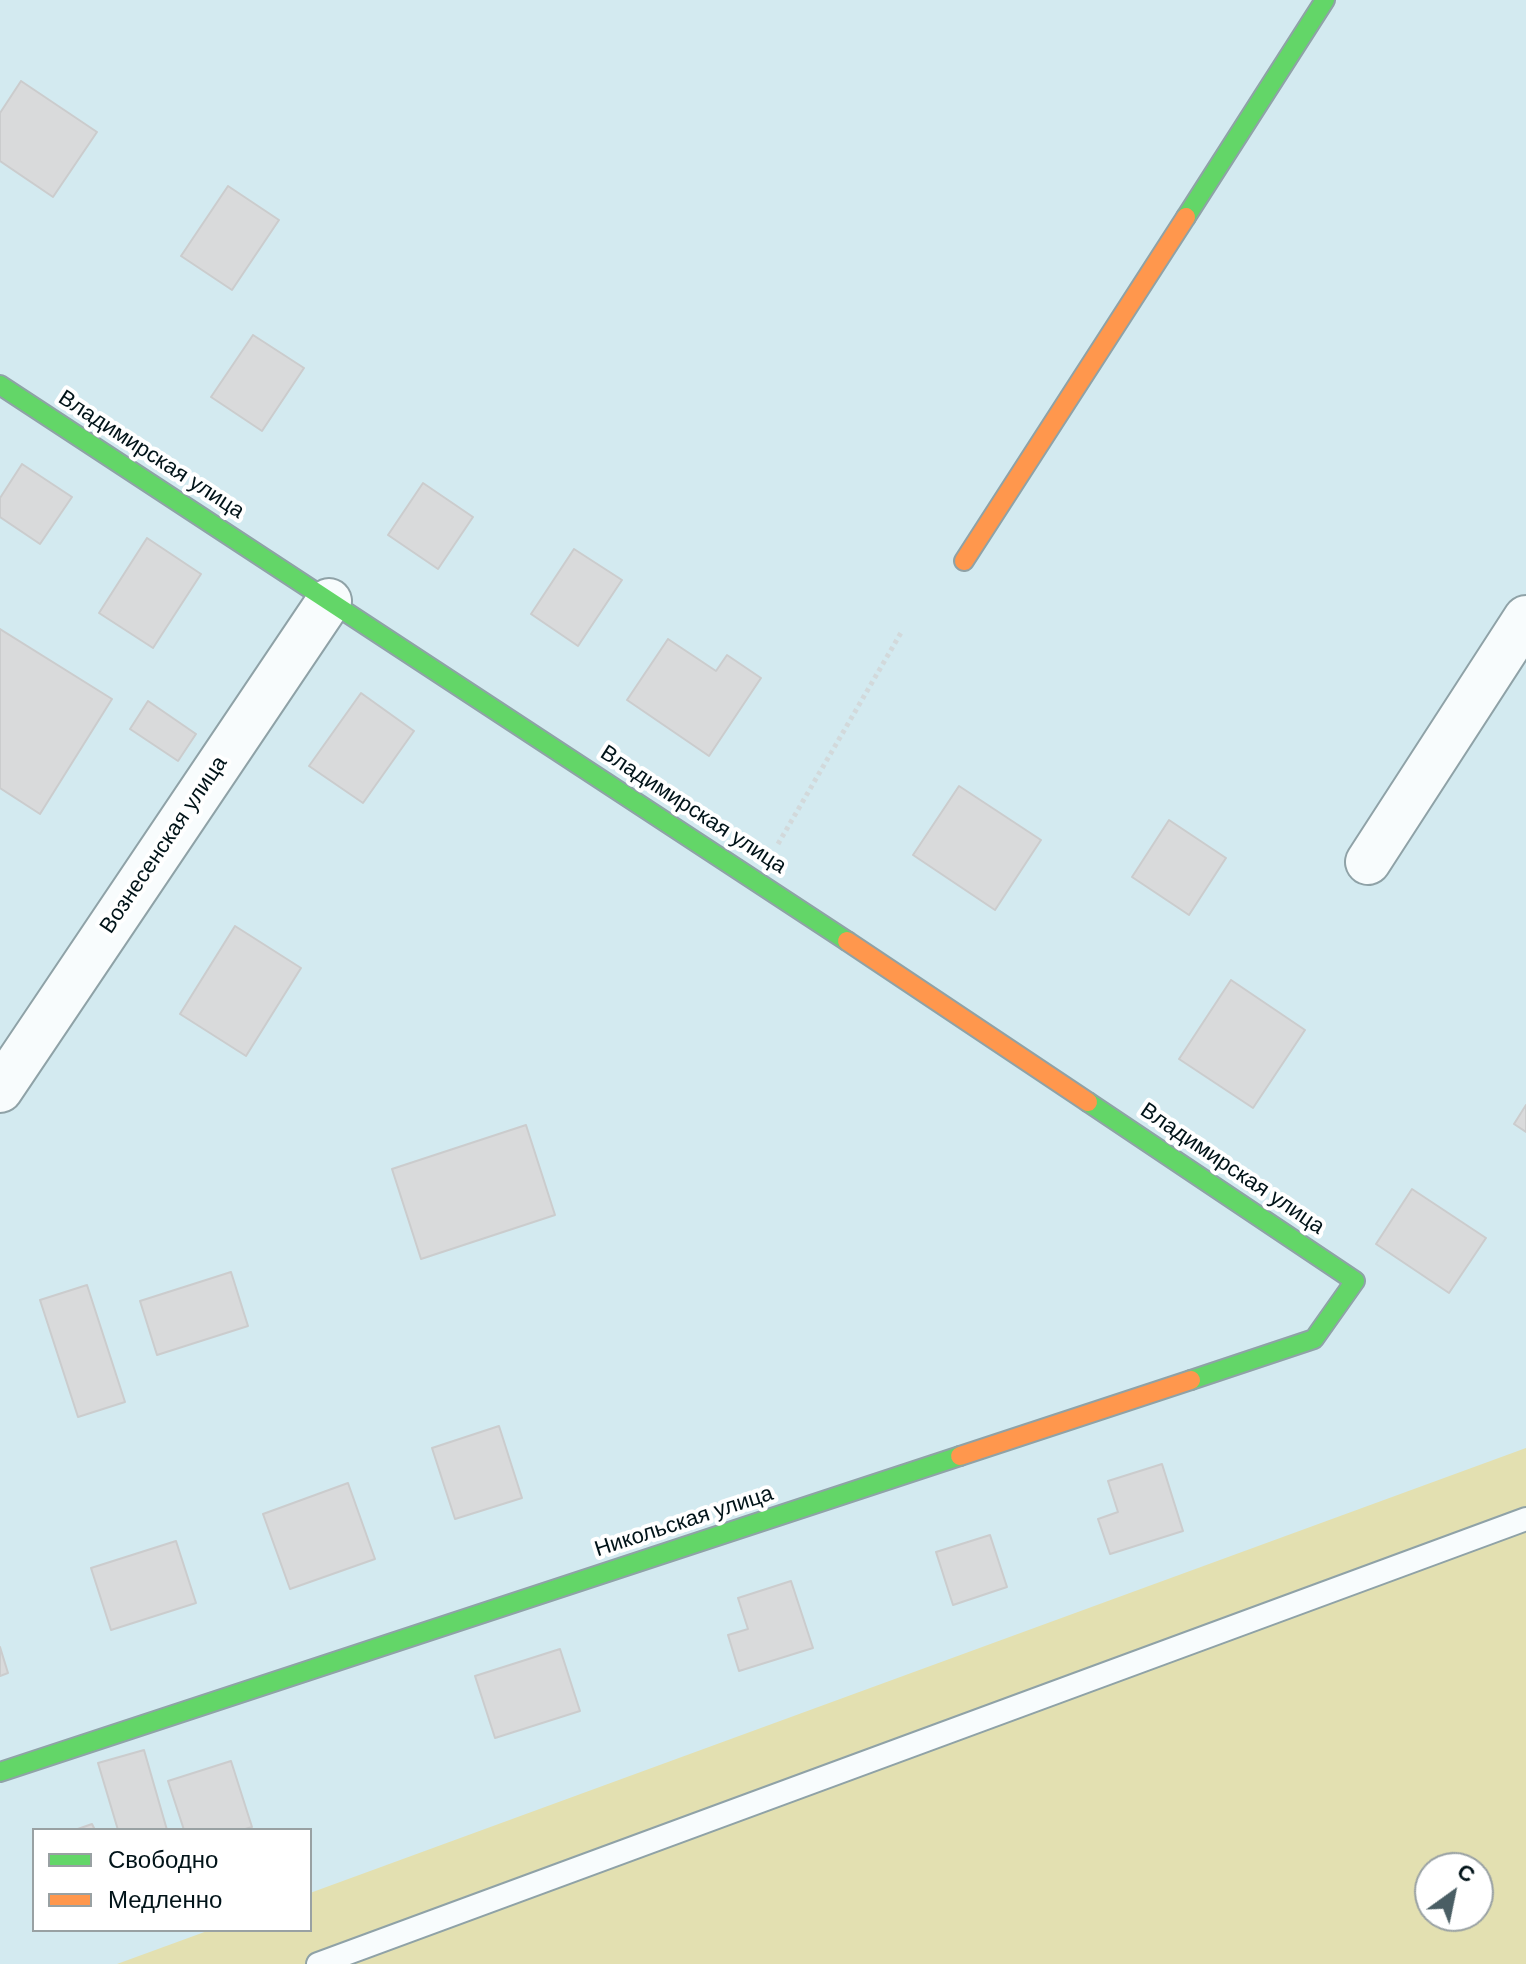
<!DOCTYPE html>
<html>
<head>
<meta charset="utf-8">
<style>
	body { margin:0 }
	#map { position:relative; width:1526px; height:1964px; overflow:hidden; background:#d3eaf0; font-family:Helvetica,sans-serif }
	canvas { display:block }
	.legend { position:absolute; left:32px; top:1828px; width:280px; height:104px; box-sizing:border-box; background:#fff; border:2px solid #99a1a3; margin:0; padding:10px 14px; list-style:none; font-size:24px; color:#011318 }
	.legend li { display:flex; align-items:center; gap:16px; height:40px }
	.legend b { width:40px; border:2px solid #99a1a3 }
	.north { position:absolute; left:1414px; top:1852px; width:80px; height:80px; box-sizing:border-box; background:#fff; border:2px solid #99a1a3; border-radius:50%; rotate:33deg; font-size:22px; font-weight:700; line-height:32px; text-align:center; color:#011318 }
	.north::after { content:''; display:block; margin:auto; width:28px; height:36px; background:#4a5e64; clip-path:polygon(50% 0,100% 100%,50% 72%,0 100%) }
</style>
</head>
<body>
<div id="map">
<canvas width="1526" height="1964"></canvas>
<ul class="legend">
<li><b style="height:10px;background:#63d668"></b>Свободно</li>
<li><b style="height:10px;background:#ff974d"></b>Медленно</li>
</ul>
<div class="north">С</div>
</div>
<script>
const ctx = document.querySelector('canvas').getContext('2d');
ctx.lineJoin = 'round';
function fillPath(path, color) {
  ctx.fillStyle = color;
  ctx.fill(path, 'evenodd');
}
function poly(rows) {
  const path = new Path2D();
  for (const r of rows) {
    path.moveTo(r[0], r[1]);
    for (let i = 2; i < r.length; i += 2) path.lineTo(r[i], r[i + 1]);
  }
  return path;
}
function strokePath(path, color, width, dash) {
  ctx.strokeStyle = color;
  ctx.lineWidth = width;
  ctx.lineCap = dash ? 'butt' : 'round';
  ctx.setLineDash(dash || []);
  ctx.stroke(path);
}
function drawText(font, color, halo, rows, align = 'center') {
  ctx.font = font + ' Helvetica,sans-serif';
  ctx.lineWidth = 8;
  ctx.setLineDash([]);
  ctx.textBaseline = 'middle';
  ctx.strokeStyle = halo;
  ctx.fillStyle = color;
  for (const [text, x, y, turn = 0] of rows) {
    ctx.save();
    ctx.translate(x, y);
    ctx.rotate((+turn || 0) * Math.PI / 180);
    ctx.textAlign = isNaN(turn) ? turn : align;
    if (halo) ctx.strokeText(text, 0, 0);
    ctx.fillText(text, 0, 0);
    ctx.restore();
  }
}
fillPath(poly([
	[1526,1448,1526,1964,117,1964,210,1930,310,1930,310,1893],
	[1430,1868,1478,1868,1478,1916,1430,1916]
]), '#e3e0b1');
const building = poly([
	[21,81,97,132,53,197,0,161,0,113,21,81],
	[228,186,279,220,232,290,181,256,228,186],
	[253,335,304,368,262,431,211,397,253,335],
	[22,464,72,497,40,544,0,517,0,498,22,464],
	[423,483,473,517,438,569,388,535,423,483],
	[147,538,201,574,153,648,99,613,147,538],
	[574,549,622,580,578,646,531,614,574,549],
	[0,629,112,699,40,814,0,788,0,629],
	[668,639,716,671,727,655,761,678,709,756,627,700,668,639],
	[361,693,414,731,363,803,309,766,361,693],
	[148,701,196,734,178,761,130,729,148,701],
	[959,786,1041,840,995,910,913,855,959,786],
	[1169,820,1226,858,1189,915,1132,877,1169,820],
	[235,926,301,968,246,1056,180,1014,235,926],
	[1231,980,1305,1030,1253,1108,1179,1059,1231,980],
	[1526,1105,1526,1132,1514,1124,1526,1105],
	[526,1125,555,1215,421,1259,392,1169,526,1125],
	[1412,1189,1486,1238,1449,1293,1376,1244,1412,1189],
	[231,1272,248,1326,157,1355,140,1301,231,1272],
	[87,1285,125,1402,78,1417,40,1300,87,1285],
	[499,1426,522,1498,455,1519,432,1448,499,1426],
	[1162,1464,1183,1531,1110,1554,1098,1519,1118,1512,1108,1481,1162,1464],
	[348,1483,375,1559,290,1589,263,1514,348,1483],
	[990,1535,1007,1587,953,1605,936,1552,990,1535],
	[176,1541,196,1603,111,1630,91,1568,176,1541],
	[791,1581,813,1648,739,1671,728,1635,748,1629,738,1598,791,1581],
	[0,1647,8,1673,0,1676,0,1647],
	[560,1649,580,1711,495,1738,475,1676,560,1649],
	[144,1750,167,1830,118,1830,98,1763,144,1750],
	[231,1761,252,1827,242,1830,184,1830,168,1781,231,1761],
	[92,1824,95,1830,75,1830,92,1824]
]);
fillPath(building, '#d9dadb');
strokePath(building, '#cbcccd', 2);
const lane = poly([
	[318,1964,1526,1519]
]);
const street = poly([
	[1368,862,1526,618],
	[0,1090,329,601]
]);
const fast = poly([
	[1186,217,1325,0],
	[0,385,847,941],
	[1088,1102,1355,1281,1314,1339,1191,1380],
	[0,1772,960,1456]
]);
const slow = poly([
	[964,561,1186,217],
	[847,941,1088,1102],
	[960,1456,1191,1380]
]);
strokePath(lane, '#8fa2a7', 26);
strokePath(street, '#8fa2a7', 48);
strokePath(fast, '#8fa2a7', 22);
strokePath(slow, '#8fa2a7', 22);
strokePath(poly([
	[778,844,902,631]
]), '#d2d9db', 5, [4, 4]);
strokePath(lane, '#f8fcfd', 22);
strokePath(street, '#f8fcfd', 44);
strokePath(fast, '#63d668', 18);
strokePath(slow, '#ff974d', 18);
drawText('22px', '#011318', '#fff', [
	["Владимирская улица",151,455,33],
	["Владимирская улица",693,810,33],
	["Вознесенская улица",164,845,-56],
	["Владимирская улица",1232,1169,34],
	["Никольская улица",684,1522,-18]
]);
</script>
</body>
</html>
